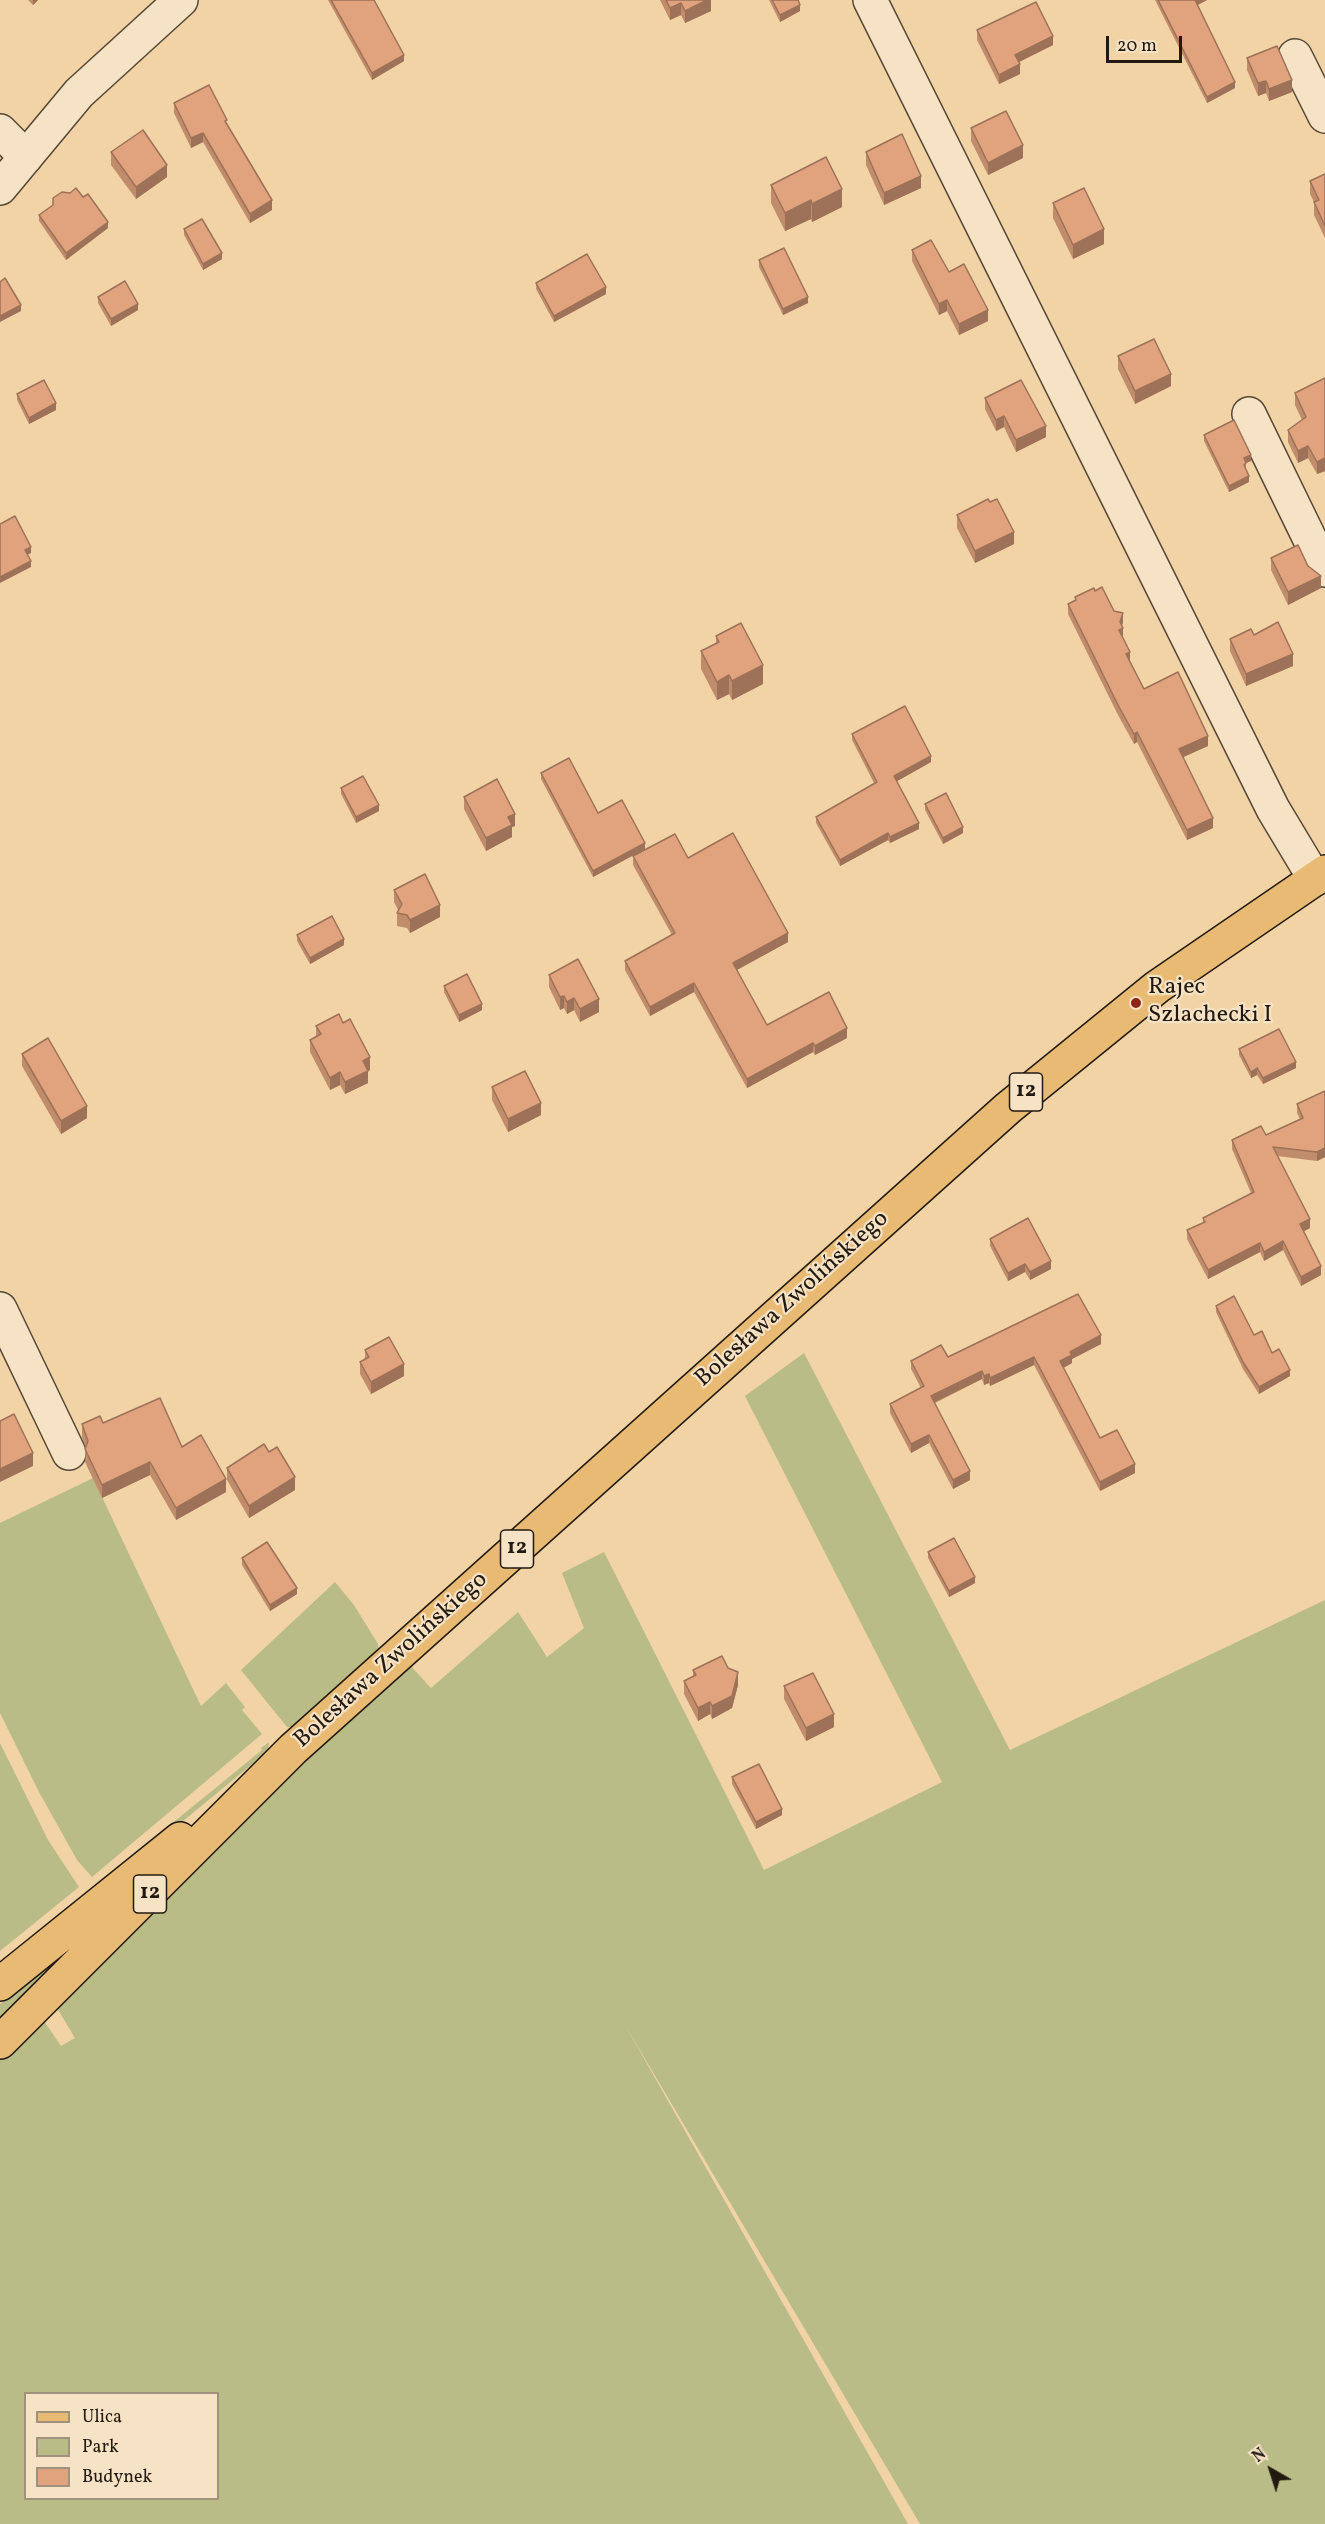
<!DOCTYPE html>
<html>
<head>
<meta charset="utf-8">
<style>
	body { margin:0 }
	#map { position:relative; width:1325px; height:2524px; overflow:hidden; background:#f1d3a6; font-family:Vollkorn,serif }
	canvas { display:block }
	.legend { position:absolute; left:24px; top:2392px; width:195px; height:108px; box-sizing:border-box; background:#f6e2c5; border:2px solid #a1927d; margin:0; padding:8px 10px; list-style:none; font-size:18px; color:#221a11 }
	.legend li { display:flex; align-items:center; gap:12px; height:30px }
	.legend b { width:30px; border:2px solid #a1927d }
	.north { position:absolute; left:1241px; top:2440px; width:60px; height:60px; -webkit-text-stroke:4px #f6e2c5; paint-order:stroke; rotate:321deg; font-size:16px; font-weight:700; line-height:24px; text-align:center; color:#221a11 }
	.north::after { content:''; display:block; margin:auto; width:21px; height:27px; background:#221a11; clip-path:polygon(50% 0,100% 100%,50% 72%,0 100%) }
	.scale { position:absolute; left:1106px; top:36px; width:76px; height:27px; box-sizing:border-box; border:3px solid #221a11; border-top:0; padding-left:8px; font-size:18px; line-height:21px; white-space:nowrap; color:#221a11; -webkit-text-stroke:4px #f6e2c5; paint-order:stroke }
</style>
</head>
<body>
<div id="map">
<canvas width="1325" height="2524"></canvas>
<ul class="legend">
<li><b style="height:8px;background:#e8ba73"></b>Ulica</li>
<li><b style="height:16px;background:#b9bc87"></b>Park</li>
<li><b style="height:16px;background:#e0a37d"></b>Budynek</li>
</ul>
<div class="north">N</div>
<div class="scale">20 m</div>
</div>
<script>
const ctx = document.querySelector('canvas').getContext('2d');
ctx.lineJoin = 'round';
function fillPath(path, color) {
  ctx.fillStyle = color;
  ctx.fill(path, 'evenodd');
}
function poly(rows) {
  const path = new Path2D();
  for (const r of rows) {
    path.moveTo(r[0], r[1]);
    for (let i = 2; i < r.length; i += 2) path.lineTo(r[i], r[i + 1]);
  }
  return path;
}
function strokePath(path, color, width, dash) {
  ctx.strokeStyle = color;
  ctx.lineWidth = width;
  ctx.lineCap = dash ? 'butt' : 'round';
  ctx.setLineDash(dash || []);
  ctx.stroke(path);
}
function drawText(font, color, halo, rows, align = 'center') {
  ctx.font = font + ' Vollkorn,serif';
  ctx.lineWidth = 4.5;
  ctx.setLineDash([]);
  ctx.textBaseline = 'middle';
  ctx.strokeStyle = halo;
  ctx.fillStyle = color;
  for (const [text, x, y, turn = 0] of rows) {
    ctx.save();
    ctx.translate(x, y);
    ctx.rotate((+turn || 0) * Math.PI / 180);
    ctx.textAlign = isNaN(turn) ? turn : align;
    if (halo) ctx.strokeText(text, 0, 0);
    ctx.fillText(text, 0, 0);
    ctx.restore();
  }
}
fillPath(poly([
	[804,1353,1010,1750,1325,1600,1325,2524,920,2524,625,2025,908,2524,0,2524,0,2058,38,2020,44,2021,61,2046,75,2038,57,2008,182,1874,410,1665,431,1688,518,1612,547,1657,584,1628,562,1573,604,1552,764,1870,942,1782,745,1396],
	[26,2394,218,2394,218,2498,26,2498],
	[93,1478,201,1706,226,1683,245,1707,242,1710,262,1734,92,1877,77,1860,39,1792,0,1713,0,1523],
	[335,1582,354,1605,378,1644,379,1652,295,1727,287,1727,241,1670],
	[269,1742,268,1751,154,1845,99,1883,262,1750,261,1748],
	[0,1743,48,1840,79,1887,0,1951],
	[113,1907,0,2021,0,2004]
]), '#b9bc87');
const minor = poly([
	[870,0,1273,809,1315,879],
	[1295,56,1325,116],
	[0,131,26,157],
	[0,188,79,93,181,0],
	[1249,414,1325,570],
	[0,1309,69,1453]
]);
const major = poly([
	[0,1984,180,1839],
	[0,2042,293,1749,1008,1108,1157,987,1325,872]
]);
strokePath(minor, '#564836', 36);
strokePath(major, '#221a11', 36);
strokePath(minor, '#f6e2c5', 33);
strokePath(major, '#e8ba73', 33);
fillPath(poly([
	[28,0,38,0,33,5],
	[328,0,374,0,404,61,372,80],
	[660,0,711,0,711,11,685,23,681,15,670,20],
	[769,0,798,0,800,11,780,22],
	[1155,0,1207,0,1197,5,1235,88,1207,103],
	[977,30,1053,45,1019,62,1020,74,999,84,977,40],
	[1247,58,1292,92,1269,101,1266,93,1258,96,1247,70],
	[174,103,227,124,272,210,250,223,203,142,191,148,174,113],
	[971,128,1023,158,988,175,971,141],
	[111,152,167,177,136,199,111,165],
	[866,152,921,188,884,205,866,165],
	[1325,174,1325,238,1314,215,1314,202,1310,194,1310,181],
	[771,185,842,207,812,222,811,219,785,231,771,203],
	[1053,203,1104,244,1073,259,1053,218],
	[39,215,108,228,66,260,39,221],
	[184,229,222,259,203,270,184,235],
	[912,250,949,272,988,321,959,335,947,311,939,315,912,261],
	[759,260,808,303,783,315,759,267],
	[536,283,606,294,554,322,536,289],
	[98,297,138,310,111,326,98,303],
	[1118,356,1171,386,1135,404,1118,369],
	[1325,378,1325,471,1317,474,1308,458,1298,463,1288,442,1288,430,1302,420,1295,405,1295,393],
	[17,394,56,410,29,424,17,400],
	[985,398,1046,437,1016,452,1004,427,996,431,985,409],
	[1204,435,1251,461,1246,463,1246,470,1249,482,1229,492,1204,441],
	[990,502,1014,544,975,563,957,528,957,515],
	[1271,558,1308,566,1321,588,1288,605,1271,570],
	[1095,591,1114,611,1123,622,1122,626,1123,637,1130,661,1144,689,1208,746,1183,757,1213,828,1187,840,1137,742,1134,744,1118,715,1068,614,1068,604,1075,601,1075,597],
	[1254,635,1293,666,1246,686,1230,651,1230,639],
	[716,636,763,684,732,700,729,694,717,700,701,669,701,651,716,643],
	[852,734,931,762,897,781,919,829,890,843,888,840,840,866,816,823,816,817,874,783,852,740],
	[541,773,598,813,645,849,593,877,541,779],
	[341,788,379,811,356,823,341,794],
	[464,797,515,826,512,827,512,837,486,851,464,809],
	[925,804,963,833,943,844,925,810],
	[633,856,688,858,788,942,737,970,767,1025,847,1038,815,1055,813,1052,747,1088,694,992,650,1016,625,970,625,961,672,935,633,865],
	[394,890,440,917,410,933,407,928,397,926,397,913,398,910,394,902],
	[297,935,344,945,310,964,297,941],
	[549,975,599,1012,580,1022,574,1010,567,1014,564,1008,560,1010,549,987],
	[444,986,482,1010,459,1022,444,992],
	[343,1023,370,1070,368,1071,368,1083,345,1094,340,1085,330,1090,310,1052,310,1040,316,1037,316,1026],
	[1239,1049,1296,1068,1263,1084,1257,1075,1251,1078,1239,1055],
	[22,1054,87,1118,61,1134,22,1066],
	[492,1087,541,1115,508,1132,492,1100],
	[1325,1091,1325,1157,1317,1161,1277,1156,1310,1228,1303,1232,1321,1275,1301,1286,1283,1250,1264,1261,1260,1252,1208,1279,1187,1239,1187,1230,1203,1223,1203,1218,1251,1193,1232,1149,1232,1140,1266,1135,1300,1119,1297,1113,1297,1104],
	[990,1239,1051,1269,1030,1280,1025,1272,1008,1281,990,1246],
	[1216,1306,1254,1335,1272,1353,1290,1376,1259,1394,1243,1369,1216,1312],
	[1101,1344,1072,1359,1072,1363,1063,1368,1100,1438,1135,1473,1100,1491,1034,1365,990,1386,989,1383,984,1385,982,1379,935,1403,970,1480,953,1489,929,1443,911,1453,890,1413,890,1404,921,1388,911,1369,911,1361],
	[365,1350,404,1376,371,1394,360,1374,360,1362,365,1359],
	[103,1423,182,1447,226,1492,176,1520,150,1475,102,1498,85,1462,86,1448,82,1437,82,1424],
	[269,1452,295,1490,249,1518,227,1480,227,1468],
	[928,1552,975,1583,949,1597,928,1558],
	[242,1558,297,1594,270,1611,242,1565],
	[693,1670,738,1685,732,1708,712,1719,710,1714,698,1721,684,1694,684,1681,693,1676],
	[784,1686,834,1727,806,1741,784,1699],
	[732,1777,782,1815,756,1829,732,1784]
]), '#c18c6c');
fillPath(poly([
	[33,0,38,0,33,5],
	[707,0,711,0,711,11,685,23,685,11],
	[1195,0,1207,0,1194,7],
	[681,3,681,15,670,20,670,8],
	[800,5,800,11,780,22,780,15],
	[1053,36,1053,45,1015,64,1015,55],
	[404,55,404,61,372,80,372,73],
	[1020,64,1020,74,999,84,999,75],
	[1292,80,1292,92,1269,101,1269,89],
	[1266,81,1266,93,1258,96,1258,83],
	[1235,82,1235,88,1207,103,1207,97],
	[203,133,203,142,191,148,191,138],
	[1023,145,1023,158,988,175,988,163],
	[167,165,167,177,136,199,136,187],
	[921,176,921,188,884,205,884,193],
	[842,189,842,207,812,222,812,204],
	[272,200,272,210,250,223,250,214],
	[811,200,811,219,785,231,785,213],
	[108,222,108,228,66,260,66,253],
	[1104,229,1104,244,1073,259,1073,245],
	[222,253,222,259,203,270,203,264],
	[606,287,606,294,554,322,554,316],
	[808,297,808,303,783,315,783,309],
	[947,300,947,311,939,315,939,304],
	[138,304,138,310,111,326,111,319],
	[21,305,21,311,0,322,0,316],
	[988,310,988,321,959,335,959,324],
	[1171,374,1171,386,1135,404,1135,391],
	[56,403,56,410,29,424,29,418],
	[1004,416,1004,427,996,431,996,420],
	[1046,426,1046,437,1016,452,1016,440],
	[1308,446,1308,458,1298,463,1298,451],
	[1251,455,1251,461,1244,464,1244,458],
	[1325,458,1325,471,1317,474,1317,462],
	[1249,476,1249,482,1229,492,1229,486],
	[1014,532,1014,544,975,563,975,551],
	[31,547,31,553,25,556,25,550],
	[31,561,31,567,0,583,0,577],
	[1321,576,1321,588,1288,605,1288,592],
	[1123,613,1123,622,1121,629,1123,628,1123,638,1119,640,1120,622],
	[1130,652,1130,661,1126,654],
	[1293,654,1293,666,1246,686,1246,674],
	[763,665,763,684,732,700,732,681],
	[729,675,729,694,717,700,717,682],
	[1137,732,1137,742,1134,744,1134,734],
	[1208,736,1208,746,1179,759,1179,749],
	[931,756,931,762,894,783,894,776],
	[379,805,379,811,356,823,356,817],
	[515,814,515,826,512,827,512,837,486,851,486,838,508,817],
	[1213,818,1213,828,1187,840,1187,830],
	[919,823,919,829,890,843,890,837],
	[963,827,963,833,943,844,943,838],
	[888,833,888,840,840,866,840,860],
	[645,843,645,849,593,877,593,871],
	[440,905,440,917,410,933,410,920],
	[788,933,788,942,733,972,733,963],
	[344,939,344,945,310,964,310,958],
	[694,983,694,992,650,1016,650,1007],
	[564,996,564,1008,560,1010,560,997],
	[574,998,574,1010,567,1014,567,1002],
	[599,999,599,1012,580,1022,580,1009],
	[482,1004,482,1010,459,1022,459,1015],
	[847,1028,847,1038,815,1055,815,1046],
	[813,1043,813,1052,747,1088,747,1079],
	[370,1057,370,1070,368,1071,368,1083,345,1094,345,1082,363,1061],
	[1296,1062,1296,1068,1263,1084,1263,1078],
	[1257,1068,1257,1075,1251,1078,1251,1072],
	[340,1072,340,1085,330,1090,330,1078],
	[541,1103,541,1115,508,1132,508,1119],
	[87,1106,87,1118,61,1134,61,1121],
	[1325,1148,1325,1157,1317,1161,1317,1152],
	[1310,1219,1310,1228,1300,1233,1300,1224],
	[1283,1241,1283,1250,1264,1261,1264,1252],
	[1260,1243,1260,1252,1208,1279,1208,1270],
	[1051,1261,1051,1269,1030,1280,1030,1272],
	[1025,1264,1025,1272,1008,1281,1008,1273],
	[1321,1266,1321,1275,1301,1286,1301,1277],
	[1101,1335,1101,1344,1072,1359,1072,1363,1060,1370,1060,1361,1070,1352],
	[1034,1357,1034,1365,990,1386,990,1378],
	[404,1364,404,1376,371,1394,371,1382],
	[1290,1370,1290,1376,1259,1394,1259,1387],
	[982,1371,982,1379,931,1404,931,1396],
	[989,1374,989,1383,984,1385,984,1376],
	[929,1435,929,1443,911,1453,911,1444],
	[33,1453,33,1466,0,1482,0,1469],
	[150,1462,150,1475,102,1498,102,1485],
	[1135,1464,1135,1473,1100,1491,1100,1482],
	[970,1471,970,1480,953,1489,953,1480],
	[295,1477,295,1490,249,1518,249,1506],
	[226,1479,226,1492,176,1520,176,1508],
	[975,1577,975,1583,949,1597,949,1591],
	[297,1588,297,1594,270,1611,270,1605],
	[738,1672,738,1685,732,1708,712,1719,712,1706],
	[710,1702,710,1714,698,1721,698,1708],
	[834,1714,834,1727,806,1741,806,1728],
	[782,1809,782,1815,756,1829,756,1822]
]), '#9d7258');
const building = poly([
	[331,0,374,0,404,55,372,73,331,0],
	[666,0,707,0,685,11,681,3,670,8,666,0],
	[772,0,798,0,800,5,780,15,772,0],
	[1158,0,1195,0,1235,82,1207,97,1158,0],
	[1036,2,1053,36,1015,55,1020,64,999,75,977,30,1036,2],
	[1277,46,1292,80,1269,89,1266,81,1258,83,1247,58,1277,46],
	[209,85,227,120,225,121,272,200,250,214,203,133,191,138,174,103,209,85],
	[1006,111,1023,145,988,163,971,128,1006,111],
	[143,130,167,165,136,187,111,152,143,130],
	[902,134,921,176,884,193,866,152,902,134],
	[826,157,842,189,812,204,811,200,785,213,771,185,826,157],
	[1325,174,1325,226,1314,202,1319,200,1310,181,1325,174],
	[76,188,83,197,88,194,108,222,66,253,39,215,53,205,53,198,62,192,70,193,76,188],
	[1084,188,1104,229,1073,245,1053,203,1084,188],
	[202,219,222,253,203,264,184,229,202,219],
	[931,240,949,272,964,264,988,310,959,324,947,300,939,304,912,250,931,240],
	[784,248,808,297,783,309,759,260,784,248],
	[587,254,606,287,554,316,536,283,587,254],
	[5,278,21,305,0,316,0,282,5,278],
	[125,281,138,304,111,319,98,297,125,281],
	[1154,339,1171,374,1135,391,1118,356,1154,339],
	[1325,378,1325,458,1317,462,1308,446,1298,451,1288,430,1306,417,1295,393,1325,378],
	[44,380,56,403,29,418,17,394,44,380],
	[1021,380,1046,426,1016,440,1004,416,996,420,985,398,1021,380],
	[1234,420,1251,455,1244,458,1246,463,1244,465,1249,476,1229,486,1204,435,1234,420],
	[988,499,990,502,997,499,1014,532,975,551,957,515,988,499],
	[15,516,31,547,25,550,31,561,0,577,0,524,15,516],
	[1298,545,1308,566,1321,576,1288,592,1271,558,1298,545],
	[1102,587,1114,611,1123,613,1120,622,1123,628,1119,630,1130,652,1126,654,1144,689,1178,672,1208,736,1179,749,1213,818,1187,830,1137,732,1134,734,1118,705,1068,604,1076,600,1075,597,1094,588,1095,591,1102,587],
	[1278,622,1293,654,1246,674,1230,639,1251,629,1254,635,1278,622],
	[741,623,763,665,732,681,729,675,717,682,701,651,719,642,716,636,741,623],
	[905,706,931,756,894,776,919,823,890,837,888,833,840,860,816,817,877,782,852,734,905,706],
	[569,758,598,813,622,800,645,843,593,871,541,773,569,758],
	[363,776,379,805,356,817,341,788,363,776],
	[497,779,515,814,508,817,512,825,486,838,464,797,497,779],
	[946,793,963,827,943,838,925,804,946,793],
	[733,833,788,933,733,963,767,1025,829,992,847,1028,815,1046,813,1043,747,1079,694,983,650,1007,625,961,675,933,633,856,675,834,688,858,733,833],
	[425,874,440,905,410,920,407,915,397,913,402,904,394,890,425,874],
	[332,916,344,939,310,958,297,935,332,916],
	[578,959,599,999,580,1009,574,998,567,1002,564,996,560,997,549,975,578,959],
	[467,974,482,1004,459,1015,444,986,467,974],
	[339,1014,343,1023,350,1019,370,1057,363,1061,368,1071,345,1082,340,1072,330,1078,310,1040,321,1034,316,1026,339,1014],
	[1279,1029,1296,1062,1263,1078,1257,1068,1251,1072,1239,1049,1279,1029],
	[48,1038,87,1106,61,1121,22,1054,48,1038],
	[525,1071,541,1103,508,1119,492,1087,525,1071],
	[1325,1091,1325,1148,1317,1152,1273,1147,1310,1219,1300,1224,1321,1266,1301,1277,1283,1241,1264,1252,1260,1243,1208,1270,1187,1230,1205,1222,1203,1218,1254,1192,1232,1140,1261,1126,1266,1135,1303,1118,1297,1104,1325,1091],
	[1028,1218,1051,1261,1030,1272,1025,1264,1008,1273,990,1239,1028,1218],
	[1078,1294,1101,1335,1070,1352,1072,1355,1060,1361,1100,1438,1117,1430,1135,1464,1100,1482,1034,1357,990,1378,989,1374,984,1376,982,1371,931,1396,970,1471,953,1480,929,1435,911,1444,890,1404,924,1386,911,1361,941,1345,948,1357,1078,1294],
	[1234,1296,1254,1335,1262,1331,1272,1353,1279,1349,1290,1370,1259,1387,1243,1362,1216,1306,1234,1296],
	[389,1337,404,1364,371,1382,360,1362,369,1357,365,1350,389,1337],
	[160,1398,182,1447,201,1435,226,1479,176,1508,150,1462,102,1485,85,1449,88,1441,82,1424,100,1416,103,1423,160,1398],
	[14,1414,33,1453,0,1469,0,1421,14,1414],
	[264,1444,269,1452,277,1447,295,1477,249,1506,227,1468,264,1444],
	[954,1538,975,1577,949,1591,928,1552,954,1538],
	[267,1542,297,1588,270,1605,242,1558,267,1542],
	[722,1656,728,1668,738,1672,732,1696,712,1706,710,1702,698,1708,684,1681,696,1675,693,1670,722,1656],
	[813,1673,834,1714,806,1728,784,1686,813,1673],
	[759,1764,782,1809,756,1822,732,1777,759,1764]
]);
fillPath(building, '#e0a37d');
strokePath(building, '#9d7258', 1.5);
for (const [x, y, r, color] of [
	[1136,1003,6,"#8f2418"]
]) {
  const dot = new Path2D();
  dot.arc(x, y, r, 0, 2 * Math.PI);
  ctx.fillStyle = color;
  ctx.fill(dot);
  strokePath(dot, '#f6e2c5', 2);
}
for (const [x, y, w] of [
	[1026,1092,33],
	[517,1549,33],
	[150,1894,33]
]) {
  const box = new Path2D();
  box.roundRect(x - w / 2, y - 19, w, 38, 4.5);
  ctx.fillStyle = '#f6e2c5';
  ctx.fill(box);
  strokePath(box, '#221a11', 1.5);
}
drawText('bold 22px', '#221a11', null, [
	["12",1026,1092],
	["12",517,1549],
	["12",150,1894]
]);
drawText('24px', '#221a11', '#f6e2c5', [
	["Rajec",1148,989],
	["Szlachecki I",1148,1017]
], 'left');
drawText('24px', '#221a11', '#f6e2c5', [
	["Bolesława Zwolińskiego",793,1300,-42],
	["Bolesława Zwolińskiego",392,1661,-42]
]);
</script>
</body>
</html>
